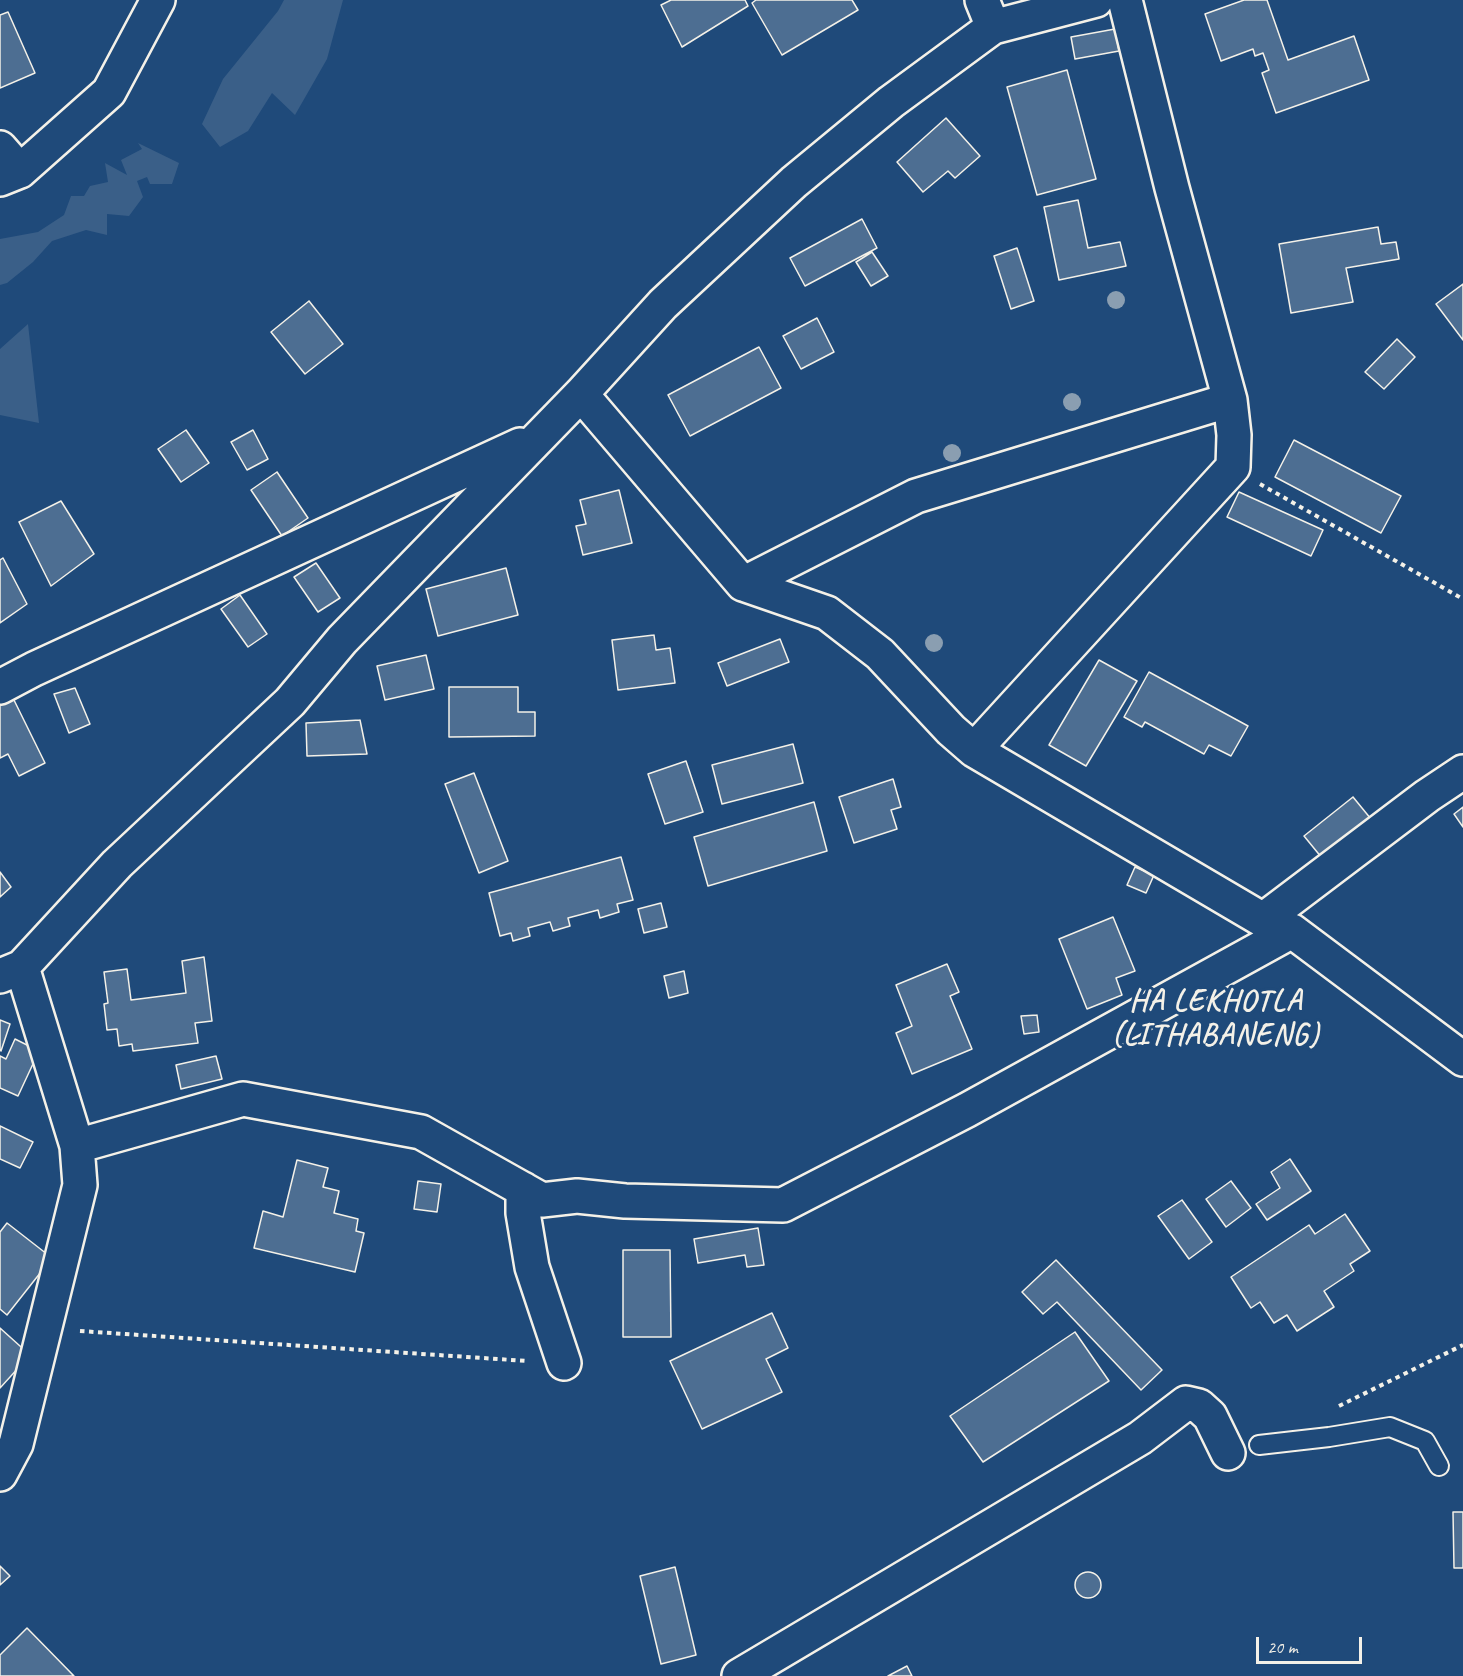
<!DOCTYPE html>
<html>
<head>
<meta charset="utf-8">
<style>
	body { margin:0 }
	#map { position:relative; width:1463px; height:1676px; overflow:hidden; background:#1f4a7a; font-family:Caveat,sans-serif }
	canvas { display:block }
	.scale { position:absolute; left:1256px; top:1637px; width:106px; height:27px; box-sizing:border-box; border:3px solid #f4f1e8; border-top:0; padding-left:8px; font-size:18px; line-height:21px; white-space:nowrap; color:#f4f1e8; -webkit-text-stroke:4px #1f4a7a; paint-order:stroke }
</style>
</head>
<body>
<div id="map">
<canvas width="1463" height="1676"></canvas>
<div class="scale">20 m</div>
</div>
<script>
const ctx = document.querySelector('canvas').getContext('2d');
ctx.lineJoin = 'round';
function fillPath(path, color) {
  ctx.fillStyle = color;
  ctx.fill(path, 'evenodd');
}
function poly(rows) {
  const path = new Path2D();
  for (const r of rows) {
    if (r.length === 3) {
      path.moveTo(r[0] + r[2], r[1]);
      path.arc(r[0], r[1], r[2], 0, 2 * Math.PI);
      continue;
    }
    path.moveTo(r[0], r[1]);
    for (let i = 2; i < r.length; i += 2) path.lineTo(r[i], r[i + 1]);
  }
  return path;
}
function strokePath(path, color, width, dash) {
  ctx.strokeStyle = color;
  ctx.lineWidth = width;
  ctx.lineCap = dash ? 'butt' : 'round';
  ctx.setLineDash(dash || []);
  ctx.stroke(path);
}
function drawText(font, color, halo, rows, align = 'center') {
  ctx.font = font + ' Caveat,sans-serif';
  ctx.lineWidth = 6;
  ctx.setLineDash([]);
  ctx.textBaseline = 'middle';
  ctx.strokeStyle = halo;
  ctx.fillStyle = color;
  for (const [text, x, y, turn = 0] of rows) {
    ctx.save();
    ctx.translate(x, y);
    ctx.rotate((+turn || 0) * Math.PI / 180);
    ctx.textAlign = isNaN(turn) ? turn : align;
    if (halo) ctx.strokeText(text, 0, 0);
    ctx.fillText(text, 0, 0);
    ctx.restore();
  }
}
fillPath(poly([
	[284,0,343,0,327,59,295,115,272,93,248,131,220,147,202,124,223,79,278,11],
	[138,143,179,163,172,184,150,184,147,177,137,181,143,197,129,216,107,214,107,235,86,230,52,241,33,262,7,283,0,285,0,239,38,232,64,215,71,196,84,196,90,186,108,182,105,163,127,175,121,160,142,149],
	[28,324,39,423,0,415,0,349]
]), '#3a5f88');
const building = poly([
	[671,0,745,0,748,6,682,47,661,5,671,0],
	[756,0,852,0,858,10,782,55,752,3,756,0],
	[1244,0,1267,0,1288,60,1354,36,1369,80,1276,113,1262,73,1269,70,1263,53,1255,56,1253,49,1221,61,1205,14,1244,0],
	[8,12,35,73,0,88,0,15,8,12],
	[1115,29,1119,51,1075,59,1071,37,1115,29],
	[1067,70,1096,179,1037,195,1007,87,1067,70],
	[946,118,980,156,955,178,948,171,923,192,897,162,946,118],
	[1078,200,1088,248,1120,242,1126,266,1059,280,1044,207,1078,200],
	[862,219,877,248,805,286,790,258,862,219],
	[1378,227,1381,244,1396,242,1399,259,1346,268,1353,302,1291,313,1279,244,1378,227],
	[1017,248,1034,301,1011,309,994,256,1017,248],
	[872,252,888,276,871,286,856,262,872,252],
	[1463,284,1463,340,1436,304,1463,284],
	[309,301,343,344,305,374,271,332,309,301],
	[817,318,834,352,801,369,783,336,817,318],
	[1397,339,1415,357,1384,389,1365,372,1397,339],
	[759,347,781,388,690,436,668,395,759,347],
	[186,430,209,463,181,482,158,449,186,430],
	[253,430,268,459,247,470,231,442,253,430],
	[1294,440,1401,496,1381,533,1275,477,1294,440],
	[277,472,308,518,282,536,251,490,277,472],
	[619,490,632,543,583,555,576,526,586,524,580,500,619,490],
	[1239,492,1323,530,1311,556,1227,517,1239,492],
	[61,501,94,554,51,586,19,522,61,501],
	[3,558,27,604,0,623,0,560,3,558],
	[316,563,340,598,318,612,294,577,316,563],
	[506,568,518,615,438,636,426,589,506,568],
	[240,595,267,634,248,647,221,609,240,595],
	[654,635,656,650,670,648,675,683,618,690,612,640,654,635],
	[780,639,789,662,727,686,718,663,780,639],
	[426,655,434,689,385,700,377,666,426,655],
	[1099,660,1137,681,1086,766,1049,745,1099,660],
	[1149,672,1248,726,1231,756,1209,745,1204,754,1145,722,1142,727,1124,717,1149,672],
	[449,687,518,687,518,712,535,712,535,736,449,737,449,687],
	[75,688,90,724,69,733,54,694,75,688],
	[11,694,45,763,19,776,8,754,0,758,0,700,11,694],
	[360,720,367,754,307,756,306,723,360,720],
	[793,744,803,783,722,804,712,765,793,744],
	[686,761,703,812,665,824,648,774,686,761],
	[474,773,508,861,479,873,445,784,474,773],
	[893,779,901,807,891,810,897,829,854,843,839,797,893,779],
	[1353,797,1371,819,1322,858,1304,836,1353,797],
	[814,802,827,851,708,886,694,837,814,802],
	[1463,807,1463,827,1454,814,1463,807],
	[621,857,633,900,617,904,619,912,600,918,598,910,568,918,570,926,553,931,550,922,528,928,530,936,513,941,511,933,500,936,489,893,621,857],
	[1135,867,1154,875,1146,893,1127,885,1135,867],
	[0,872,11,887,0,897,0,872],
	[661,903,667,927,644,933,638,909,661,903],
	[1113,917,1135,971,1116,978,1122,995,1087,1009,1059,939,1113,917],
	[204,957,212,1021,195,1023,198,1043,133,1051,132,1044,119,1046,117,1029,107,1030,104,1004,108,1003,104,972,127,969,131,1000,186,993,182,961,204,957],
	[947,964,959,992,950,996,972,1049,912,1074,896,1033,912,1026,896,985,947,964],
	[684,971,688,993,669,998,664,976,684,971],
	[1037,1015,1039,1032,1024,1034,1021,1016,1037,1015],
	[0,1020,10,1024,1,1051,0,1050,0,1020],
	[15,1039,39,1051,18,1096,0,1088,0,1056,6,1059,15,1039],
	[216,1056,222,1079,181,1089,176,1065,216,1056],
	[0,1126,33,1142,20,1168,0,1159,0,1126],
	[1290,1159,1311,1191,1267,1220,1256,1204,1280,1188,1271,1172,1290,1159],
	[297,1160,328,1168,323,1187,339,1191,334,1213,358,1219,356,1231,364,1233,355,1272,254,1248,263,1211,283,1217,297,1160],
	[418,1181,441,1184,437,1212,414,1209,418,1181],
	[1231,1181,1251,1208,1226,1227,1206,1199,1231,1181],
	[1182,1200,1212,1242,1189,1259,1158,1216,1182,1200],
	[1345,1214,1370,1251,1350,1264,1354,1271,1324,1291,1334,1307,1297,1331,1287,1315,1274,1323,1260,1302,1251,1308,1231,1277,1309,1225,1315,1234,1345,1214],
	[7,1223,52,1258,7,1315,0,1309,0,1232,7,1223],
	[758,1228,764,1265,747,1267,745,1255,698,1263,694,1239,758,1228],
	[623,1250,670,1250,671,1337,623,1337,623,1250],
	[1056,1260,1162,1370,1141,1390,1057,1302,1043,1314,1022,1292,1056,1260],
	[772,1313,788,1348,766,1359,782,1392,702,1429,670,1361,772,1313],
	[0,1328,30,1355,0,1388,0,1328],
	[1075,1332,1109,1381,983,1462,950,1416,1075,1332],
	[1453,1512,1463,1512,1463,1568,1454,1568,1453,1512],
	[0,1566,10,1576,0,1585,0,1566],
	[675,1567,696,1655,661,1664,640,1576,675,1567],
	[1088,1585,13],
	[27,1628,74,1676,0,1676,0,1655,27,1628],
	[907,1666,912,1676,888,1676,907,1666]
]);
fillPath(building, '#4d6e92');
strokePath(building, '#f4f1e8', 1.5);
const service = poly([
	[1259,1445,1329,1437,1390,1427,1425,1441,1439,1466]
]);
const minor = poly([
	[982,0,993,27],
	[0,148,20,171],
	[0,179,20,171,109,92,158,0],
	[581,394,743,584,916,496,1230,400],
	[0,687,34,669,520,445],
	[974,750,1233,467,1234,435,1230,400,1172,188,1125,0],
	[1263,920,1427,796,1463,772],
	[1292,931,1463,1059],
	[0,976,22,967,117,864,290,702,342,640,581,394,663,304,794,182,891,102,993,27,1096,0],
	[77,1146,243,1099,421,1132,542,1200,577,1196,625,1201,783,1205,967,1110,1292,931,1263,920,974,750,951,730,880,654,827,613,743,584],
	[523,1189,523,1213,532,1267,564,1363],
	[0,1474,16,1444,80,1185,77,1146,22,967],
	[739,1676,1140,1438,1186,1403,1199,1406,1210,1416,1228,1453]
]);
strokePath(service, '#f4f1e8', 22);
strokePath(minor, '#f4f1e8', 38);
strokePath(poly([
	[1260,484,1463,599],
	[80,1331,527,1361],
	[1339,1406,1463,1345]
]), '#f4f1e8', 4, [4.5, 4.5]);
strokePath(service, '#1f4a7a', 18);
strokePath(minor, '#1f4a7a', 33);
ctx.fillStyle = '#8a9eb1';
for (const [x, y] of [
	[1116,300],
	[1072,402],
	[952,453],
	[934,643]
]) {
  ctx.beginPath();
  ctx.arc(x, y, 9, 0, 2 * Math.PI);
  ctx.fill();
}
ctx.letterSpacing = '1.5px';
drawText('bold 30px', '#f4f1e8', '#1f4a7a', [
	["HA LEKHOTLA",1216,1002],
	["(LITHABANENG)",1216,1036]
]);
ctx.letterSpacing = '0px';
</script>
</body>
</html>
